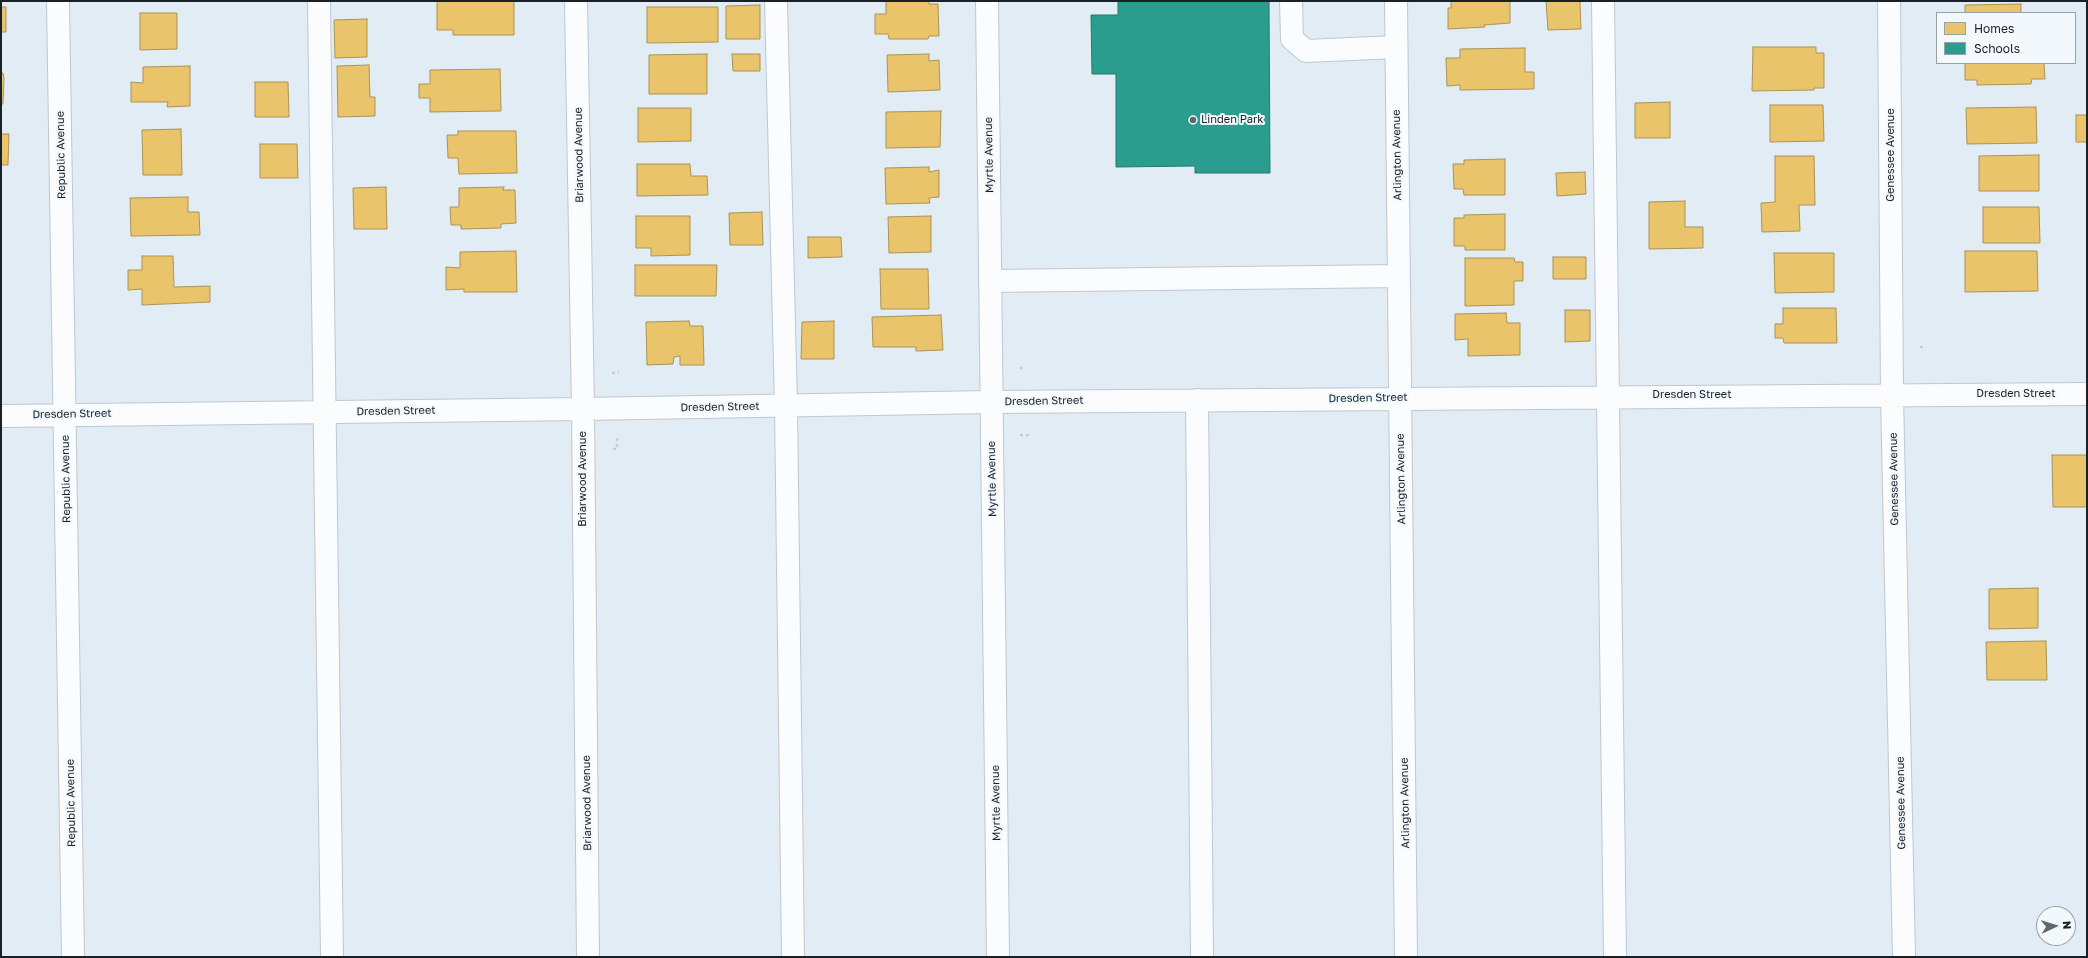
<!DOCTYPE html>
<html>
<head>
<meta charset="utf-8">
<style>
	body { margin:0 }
	#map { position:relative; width:2088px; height:958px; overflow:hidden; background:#e2ecf5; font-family:"Golos Text",sans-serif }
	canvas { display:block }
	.frame { position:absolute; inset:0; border:2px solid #182128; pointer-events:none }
	.legend { position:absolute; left:1936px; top:12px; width:140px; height:52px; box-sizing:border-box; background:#f3f8fc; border:1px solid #9ba2a7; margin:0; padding:5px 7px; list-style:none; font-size:12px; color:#182128 }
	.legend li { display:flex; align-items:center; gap:8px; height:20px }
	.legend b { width:20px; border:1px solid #9ba2a7 }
	.north { position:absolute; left:2036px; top:906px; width:40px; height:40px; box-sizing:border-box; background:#f3f8fc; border:1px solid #9ba2a7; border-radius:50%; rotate:86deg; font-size:11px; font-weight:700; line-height:16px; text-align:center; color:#182128 }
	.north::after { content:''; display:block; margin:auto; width:14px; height:18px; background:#5f6870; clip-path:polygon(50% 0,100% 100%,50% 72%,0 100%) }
</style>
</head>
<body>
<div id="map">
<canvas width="2088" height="958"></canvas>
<div class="frame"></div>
<ul class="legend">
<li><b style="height:11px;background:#e9c46a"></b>Homes</li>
<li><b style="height:11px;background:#2a9d8f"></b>Schools</li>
</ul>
<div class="north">N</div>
</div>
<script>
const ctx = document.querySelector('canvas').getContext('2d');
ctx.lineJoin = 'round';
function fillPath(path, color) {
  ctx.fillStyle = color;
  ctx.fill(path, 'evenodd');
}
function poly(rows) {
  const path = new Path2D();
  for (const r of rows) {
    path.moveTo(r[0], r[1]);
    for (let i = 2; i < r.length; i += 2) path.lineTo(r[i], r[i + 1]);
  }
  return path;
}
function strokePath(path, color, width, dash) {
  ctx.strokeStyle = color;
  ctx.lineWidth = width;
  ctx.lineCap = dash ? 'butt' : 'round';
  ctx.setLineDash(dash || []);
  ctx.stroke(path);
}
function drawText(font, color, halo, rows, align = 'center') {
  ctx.font = font + ' "Golos Text",sans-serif';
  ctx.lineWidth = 4;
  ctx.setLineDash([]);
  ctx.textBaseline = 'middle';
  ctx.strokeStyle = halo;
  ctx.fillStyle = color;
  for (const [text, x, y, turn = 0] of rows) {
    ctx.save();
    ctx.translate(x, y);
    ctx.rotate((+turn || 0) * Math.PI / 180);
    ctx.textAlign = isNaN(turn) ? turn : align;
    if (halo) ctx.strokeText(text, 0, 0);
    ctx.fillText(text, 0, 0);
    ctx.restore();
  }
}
const homes = poly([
	[437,1,514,1,514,35,453,35,453,30,437,30,437,1],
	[886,1,929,1,929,4,938,4,939,36,929,36,928,39,889,39,888,34,875,34,875,14,886,14,886,1],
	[1451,1,1510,1,1510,23,1484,25,1485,27,1448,29,1448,8,1451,8,1451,1],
	[1546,1,1580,1,1581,29,1548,30,1546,1],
	[2021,4,2021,13,1965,13,1965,5,2021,4],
	[760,5,760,39,726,39,726,6,760,5],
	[1,7,6,7,6,32,1,32,1,7],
	[647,7,718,7,718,42,647,43,647,7],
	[140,13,177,13,177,49,140,50,140,13],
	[367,19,367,57,335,58,334,20,367,19],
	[1753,47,1816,47,1816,53,1824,53,1824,88,1814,88,1814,90,1752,91,1753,47],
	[1525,48,1525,72,1534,72,1534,89,1460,90,1460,85,1447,86,1446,58,1460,58,1460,49,1525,48],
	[707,54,707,94,649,94,649,55,707,54],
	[732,54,760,54,760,71,733,71,732,54],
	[929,54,929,61,939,60,940,90,888,92,887,55,929,54],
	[1965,63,2044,63,2045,79,2032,79,2031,84,1977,85,1977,80,1965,80,1965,63],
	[369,65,370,97,375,97,375,116,338,117,337,66,369,65],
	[190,66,190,106,167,107,168,102,131,102,131,82,143,83,143,67,190,66],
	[500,69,501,111,430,112,430,98,419,98,419,84,430,84,430,70,500,69],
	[1,73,3,73,4,78,3,104,1,104,1,73],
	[255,82,288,82,289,117,255,117,255,82],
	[1670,102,1670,138,1635,138,1635,103,1670,102],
	[1770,105,1823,105,1824,141,1770,142,1770,105],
	[2036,107,2037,143,1967,144,1966,108,2036,107],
	[638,108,691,108,691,141,638,142,638,108],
	[941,111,940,147,886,148,886,112,941,111],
	[2076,115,2087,115,2087,142,2076,142,2076,115],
	[181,129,182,175,143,175,142,130,181,129],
	[458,131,516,131,517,173,459,174,458,158,448,158,447,135,458,135,458,131],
	[1,134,9,134,8,165,1,165,1,134],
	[260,144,297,144,298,178,260,178,260,144],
	[2039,155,2039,191,1979,191,1979,156,2039,155],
	[1775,156,1814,156,1815,205,1799,205,1800,231,1762,232,1761,203,1775,202,1775,156],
	[1505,159,1505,195,1464,195,1463,189,1454,189,1453,164,1464,164,1464,160,1505,159],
	[637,164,690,164,691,176,707,176,708,195,637,196,637,164],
	[929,167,929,172,939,170,939,197,929,198,930,203,886,204,885,168,929,167],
	[1585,172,1586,194,1557,196,1556,173,1585,172],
	[386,187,387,229,354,229,353,188,386,187],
	[504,187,503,190,515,190,516,223,501,224,501,228,461,229,461,225,451,225,450,207,459,207,459,188,504,187],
	[188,197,188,212,199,212,200,235,131,236,130,198,188,197],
	[1685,201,1685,227,1703,227,1703,248,1649,249,1649,202,1685,201],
	[1983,207,2039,207,2040,243,1983,243,1983,207],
	[762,212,763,245,730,245,729,213,762,212],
	[1505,214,1505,250,1465,250,1465,246,1454,246,1454,218,1464,218,1464,215,1505,214],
	[636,216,690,216,690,255,651,256,651,248,636,248,636,216],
	[931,216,931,252,889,253,888,217,931,216],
	[808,237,841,237,842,257,808,258,808,237],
	[516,251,517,292,464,292,464,289,446,290,446,267,460,268,460,252,516,251],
	[1965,251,2037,251,2038,291,1965,292,1965,251],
	[1774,253,1834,253,1834,292,1775,293,1774,253],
	[142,256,173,256,174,287,210,286,210,302,142,305,142,289,128,290,128,270,142,270,142,256],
	[1553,257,1586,257,1586,279,1553,279,1553,257],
	[1465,258,1514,258,1515,262,1523,262,1523,281,1514,281,1514,305,1465,306,1465,258],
	[635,265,717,265,716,296,635,296,635,265],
	[880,269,928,269,929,309,881,309,880,269],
	[1783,308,1836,308,1837,343,1784,343,1783,338,1775,338,1775,324,1783,324,1783,308],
	[1565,310,1590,310,1590,341,1565,342,1565,310],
	[1506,313,1507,323,1520,323,1520,355,1468,356,1468,339,1455,340,1455,314,1506,313],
	[941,315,943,350,916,351,916,347,873,347,872,317,941,315],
	[689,321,690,326,703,326,704,365,680,365,680,356,674,357,673,364,647,365,646,322,689,321],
	[834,321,834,359,801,359,802,322,834,321],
	[2052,455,2087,455,2087,507,2053,507,2052,455],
	[2038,588,2038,628,1989,629,1989,589,2038,588],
	[2046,641,2047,680,1987,680,1986,642,2046,641]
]);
fillPath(homes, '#e9c46a');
strokePath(homes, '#aa9356', 1);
const schools = poly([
	[1118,1,1269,1,1270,173,1195,173,1195,166,1116,167,1116,74,1092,74,1091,15,1118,15,1118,1]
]);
fillPath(schools, '#2a9d8f');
strokePath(schools, '#257870', 1);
const minor = poly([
	[58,1,73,957],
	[319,1,332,957],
	[576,1,583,409,588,957],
	[776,1,786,406,793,957],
	[987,1,998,957],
	[1291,1,1292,39,1306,51,1396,47],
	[1396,1,1406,957],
	[1603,1,1615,957],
	[1889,1,1892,394,1904,957],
	[990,281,1399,276],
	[1197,400,1202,957],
	[1,416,583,409,991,402,2087,394]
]);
strokePath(minor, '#bfc8d0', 24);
strokePath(poly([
	[1920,347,1926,347],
	[1020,368,1026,368],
	[612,373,619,372],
	[1020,435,1028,435,1028,431],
	[613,449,617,449,617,438]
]), '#cacdcf', 2.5, [3, 3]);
strokePath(minor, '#fbfcfe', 22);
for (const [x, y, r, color] of [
	[1193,120,4,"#5f6870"]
]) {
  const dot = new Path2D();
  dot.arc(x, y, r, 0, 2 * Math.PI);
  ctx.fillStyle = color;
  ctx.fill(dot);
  strokePath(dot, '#f3f8fc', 1.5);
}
drawText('11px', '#182128', '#f3f8fc', [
	["Linden Park",1201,120]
], 'left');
drawText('11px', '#182128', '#f3f8fc', [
	["Republic Avenue",61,155,-91],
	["Briarwood Avenue",579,155,-91],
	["Myrtle Avenue",989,155,-91],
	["Arlington Avenue",1397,155,-91],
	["Genessee Avenue",1891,155,-90],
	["Dresden Street",2016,394],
	["Dresden Street",1692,395],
	["Dresden Street",1368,398,-1],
	["Dresden Street",1044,401,-1],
	["Dresden Street",720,407,-1],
	["Dresden Street",396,411,-1],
	["Dresden Street",72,414,-1],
	["Republic Avenue",66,479,-91],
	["Briarwood Avenue",583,479,-90],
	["Myrtle Avenue",992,479,-91],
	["Arlington Avenue",1401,479,-91],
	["Genessee Avenue",1894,479,-91],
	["Republic Avenue",71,803,-91],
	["Briarwood Avenue",587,803,-91],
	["Myrtle Avenue",996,803,-91],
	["Arlington Avenue",1405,803,-91],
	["Genessee Avenue",1901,803,-91]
]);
</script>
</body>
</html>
